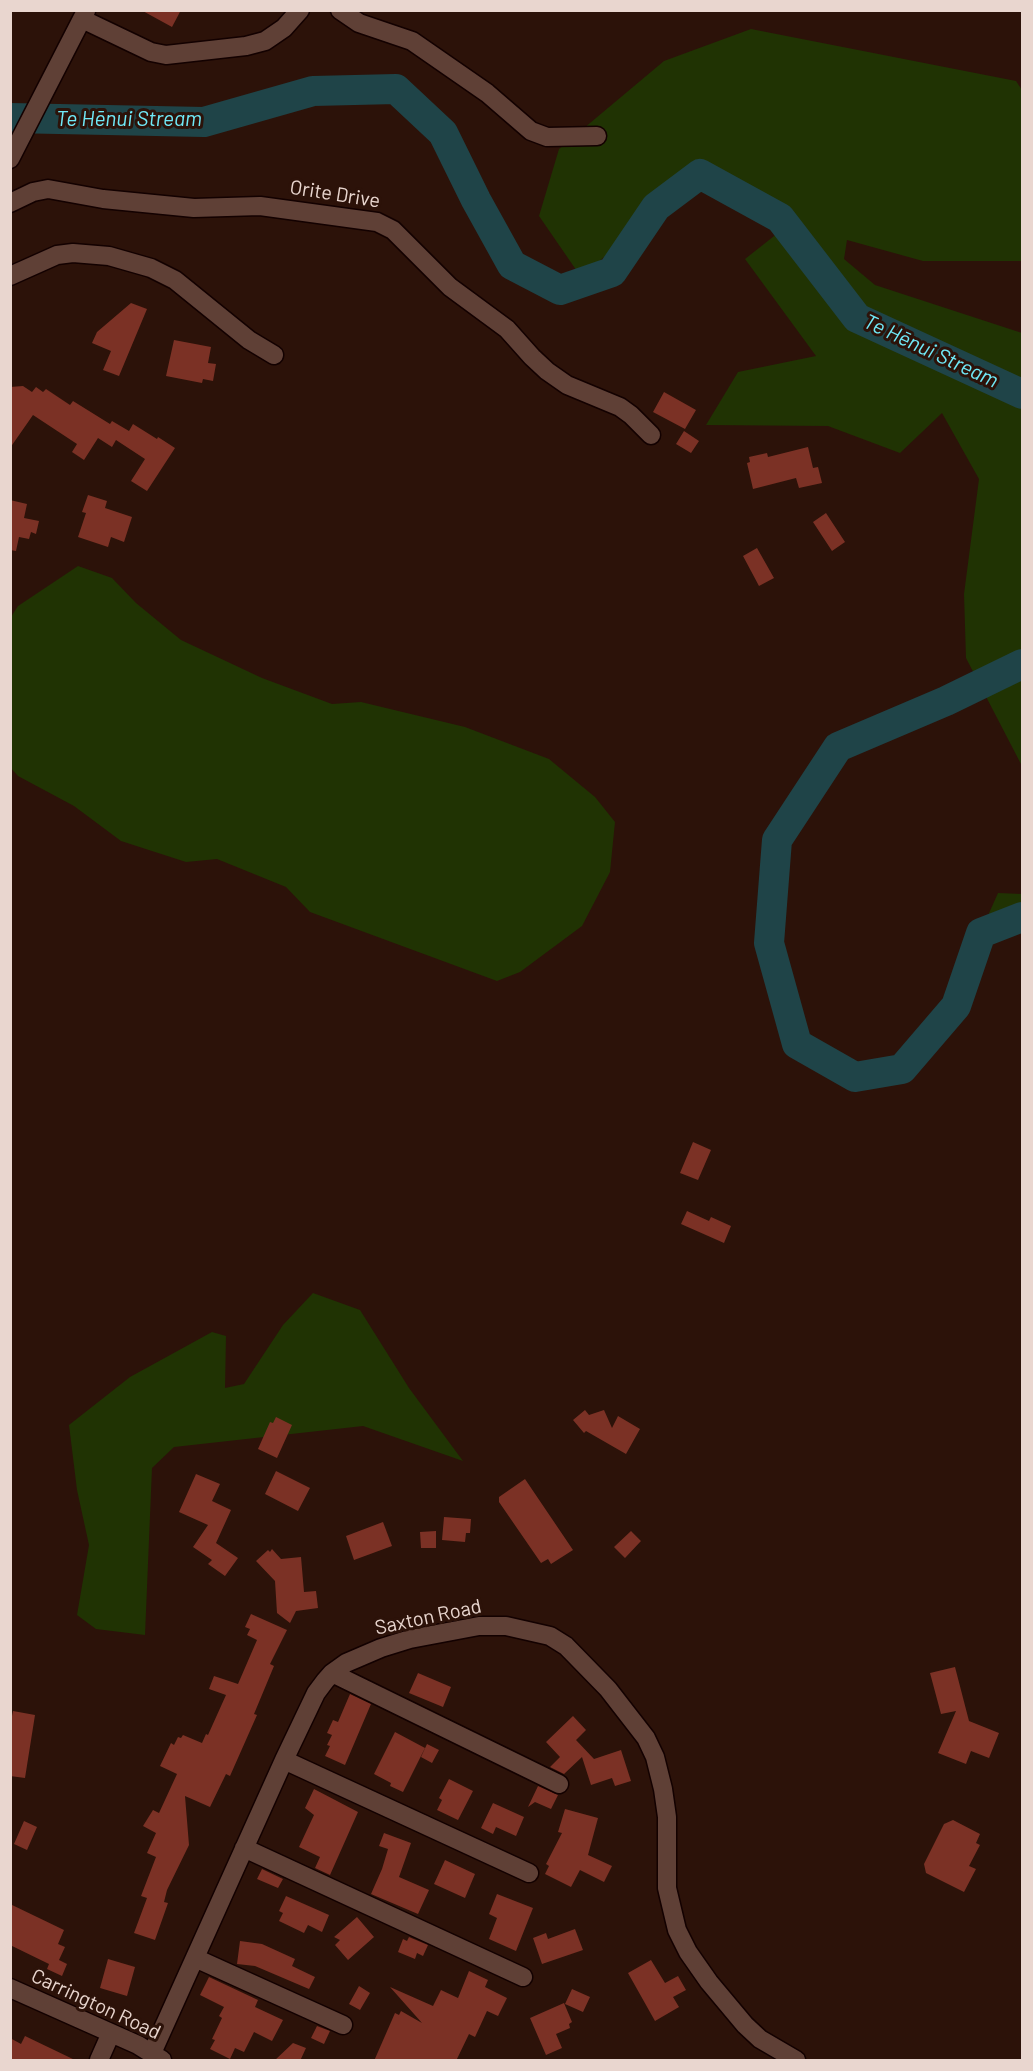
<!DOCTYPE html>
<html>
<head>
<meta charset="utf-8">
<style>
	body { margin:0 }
	#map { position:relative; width:1033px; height:2071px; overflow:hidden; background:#2c1209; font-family:Barlow,sans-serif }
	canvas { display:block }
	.frame { position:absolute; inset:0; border:12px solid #e9d6cf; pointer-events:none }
</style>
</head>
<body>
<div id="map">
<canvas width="1033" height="2071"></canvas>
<div class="frame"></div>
</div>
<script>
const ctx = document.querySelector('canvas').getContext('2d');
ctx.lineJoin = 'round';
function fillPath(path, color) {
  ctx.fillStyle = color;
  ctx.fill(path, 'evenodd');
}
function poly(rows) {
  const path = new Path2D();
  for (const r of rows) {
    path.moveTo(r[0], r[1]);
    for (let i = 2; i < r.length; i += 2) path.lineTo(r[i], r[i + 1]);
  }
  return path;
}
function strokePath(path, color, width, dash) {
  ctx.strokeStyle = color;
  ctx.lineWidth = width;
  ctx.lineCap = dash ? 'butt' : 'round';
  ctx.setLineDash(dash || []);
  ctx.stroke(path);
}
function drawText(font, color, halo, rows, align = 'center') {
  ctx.font = font + ' Barlow,sans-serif';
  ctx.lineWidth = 6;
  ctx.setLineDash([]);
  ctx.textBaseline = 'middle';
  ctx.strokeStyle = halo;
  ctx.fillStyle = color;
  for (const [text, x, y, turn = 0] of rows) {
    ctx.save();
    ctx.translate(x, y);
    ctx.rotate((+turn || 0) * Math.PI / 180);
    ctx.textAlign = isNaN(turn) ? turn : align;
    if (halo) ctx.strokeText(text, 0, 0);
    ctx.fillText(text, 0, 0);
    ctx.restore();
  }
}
fillPath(poly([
	[751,29,1016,81,1022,90,1022,261,923,261,847,240,844,259,875,285,1022,333,1022,766,966,658,964,594,979,479,942,413,900,453,828,426,706,425,738,372,816,356,745,259,783,229,722,191,684,193,649,218,581,277,539,216,559,149,664,61],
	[78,566,112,578,136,603,181,640,262,678,332,704,361,702,465,727,549,759,595,797,615,822,610,872,582,926,520,972,497,981,310,912,286,887,217,859,186,862,121,841,74,806,18,776,10,767,11,617,18,606],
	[998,893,1022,894,1022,932,1018,929,973,949],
	[313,1293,360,1310,409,1388,463,1461,363,1426,174,1447,152,1468,145,1635,96,1629,77,1615,89,1545,77,1490,69,1425,130,1377,212,1332,226,1336,225,1388,244,1384,283,1325]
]), '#203303');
strokePath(poly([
	[10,118,204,122,313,91,396,89,443,133,476,200,512,265,560,290,612,272,656,207,700,174,780,218,857,318,1022,394],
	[1022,664,946,701,838,747,777,840,769,943,797,1044,855,1077,902,1069,956,1006,981,933,1022,917]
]), '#1f4448', 30);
fillPath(poly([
	[141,10,181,10,172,27],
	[131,303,147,309,119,376,103,370,111,351,92,343,97,332],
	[174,340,211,347,208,363,216,364,213,381,203,379,202,383,166,376],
	[23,386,32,392,36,387,43,392,46,389,70,405,73,401,110,424,112,421,129,431,133,424,157,439,158,437,175,448,147,491,131,481,145,459,116,440,112,447,98,438,84,460,72,452,77,444,33,415,10,448,10,387],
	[664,392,696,410,685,429,653,412],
	[684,431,699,441,691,453,676,444],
	[808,447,813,468,818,467,822,483,799,488,796,478,753,489,747,463,750,462,749,457,767,453,768,457],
	[88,495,107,501,105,508,132,517,124,542,111,537,108,547,78,537,86,513,82,512],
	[10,500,27,504,24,518,39,521,36,534,31,532,29,539,19,537,16,551,10,550],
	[826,513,845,542,832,551,813,522],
	[757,548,774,578,759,586,743,556],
	[693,1142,711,1150,698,1180,680,1173],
	[687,1211,709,1221,711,1217,731,1226,724,1243,681,1224],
	[585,1410,589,1415,604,1410,612,1428,618,1416,640,1429,626,1454,586,1431,584,1433,573,1420],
	[276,1417,292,1425,277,1458,258,1449,270,1422,273,1423],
	[276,1471,310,1488,298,1511,265,1494],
	[196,1474,220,1484,212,1501,231,1510,216,1543,238,1558,225,1576,208,1564,212,1560,193,1547,208,1525,179,1512],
	[525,1479,573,1550,551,1564,548,1559,541,1563,499,1502,499,1497],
	[444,1517,471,1519,470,1533,466,1533,465,1542,442,1540],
	[383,1522,392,1546,354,1560,346,1536],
	[436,1531,436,1548,421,1548,420,1532],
	[631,1531,641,1541,625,1558,614,1547],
	[272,1549,281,1559,301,1557,304,1592,316,1591,318,1608,296,1611,290,1623,277,1613,275,1581,256,1561,268,1550,270,1552],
	[251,1614,287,1630,270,1664,274,1666,254,1714,257,1715,230,1776,226,1774,210,1807,185,1796,189,1845,167,1890,164,1902,168,1903,155,1940,134,1933,147,1898,141,1896,156,1857,147,1853,156,1833,143,1826,153,1810,159,1813,177,1774,160,1766,171,1743,174,1745,178,1737,181,1738,183,1735,202,1743,206,1734,208,1735,226,1695,209,1689,214,1676,238,1684,257,1640,247,1635,250,1629,245,1627],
	[955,1667,969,1721,999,1733,989,1758,971,1751,966,1764,938,1753,956,1711,941,1714,930,1673],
	[418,1673,451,1687,443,1707,409,1693],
	[350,1694,371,1704,345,1765,325,1756,330,1746,327,1745,332,1735,327,1733,333,1720,338,1722],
	[13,1711,35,1715,25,1778,10,1776,10,1726],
	[573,1716,586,1730,576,1740,594,1759,621,1750,631,1781,615,1786,612,1778,591,1785,582,1757,564,1774,550,1767,560,1757,546,1742],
	[395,1732,425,1748,403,1792,390,1786,391,1783,374,1774],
	[427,1744,439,1750,432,1763,421,1757],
	[449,1779,473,1791,458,1820,437,1810,442,1800,439,1798],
	[538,1786,558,1795,551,1809,535,1802,528,1807],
	[314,1789,358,1812,330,1875,315,1868,320,1857,299,1847,314,1815,305,1808],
	[493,1803,524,1817,516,1836,496,1827,493,1834,481,1828],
	[565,1809,598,1818,588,1855,612,1866,604,1882,580,1870,571,1887,545,1874,549,1866,546,1864,562,1833,558,1832],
	[953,1820,980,1834,976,1843,980,1845,969,1866,976,1869,964,1892,926,1873,924,1864,944,1824],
	[24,1821,37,1827,27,1850,14,1844],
	[384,1833,411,1843,399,1877,429,1890,418,1914,371,1894,382,1869,388,1849,379,1846],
	[445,1860,475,1874,465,1898,434,1884],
	[262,1869,283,1879,278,1888,257,1879],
	[497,1894,533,1908,516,1951,489,1939,497,1918,489,1914],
	[286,1896,329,1915,322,1932,308,1925,304,1933,279,1921,283,1913,279,1911],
	[10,1904,64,1930,58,1944,65,1947,59,1960,67,1964,62,1976,47,1969,49,1964,10,1945],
	[357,1917,374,1937,348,1960,335,1945,340,1940,334,1937],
	[575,1929,583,1950,542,1964,533,1938,546,1933,548,1939],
	[409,1937,428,1945,423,1956,417,1953,415,1959,398,1952,403,1939,407,1941],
	[240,1941,262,1944,295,1959,292,1966,315,1977,309,1989,255,1966,237,1964],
	[108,1959,135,1967,127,1996,100,1988],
	[651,1960,665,1983,678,1976,686,1990,673,1997,679,2007,655,2021,628,1973],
	[469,1971,488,1980,485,1987,507,1998,498,2016,487,2011,475,2037,469,2034,456,2061,374,2061,395,2013,399,2015,401,2011,422,2023,390,1987,433,2006,441,1990,458,1998],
	[209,1977,258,2000,255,2007,283,2020,272,2041,254,2032,244,2052,235,2048,230,2059,210,2049,215,2040,212,2039,222,2018,219,2016,224,2007,200,1995],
	[359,1986,370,1993,360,2010,349,2004],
	[572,1989,590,1997,583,2012,565,2004],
	[564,2003,572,2022,569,2024,570,2028,556,2034,562,2048,546,2055,530,2018],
	[317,2026,330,2031,324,2044,311,2038],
	[25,2036,77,2061,10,2061,10,2038,21,2044],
	[293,2043,306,2048,300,2061,274,2061]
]), '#7b3125');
const minor = poly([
	[340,10,359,23,412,41,487,93,531,131,547,137,597,136],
	[82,19,151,52,166,55,246,46,265,41,284,28,300,10],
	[10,159,86,11],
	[10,203,33,192,48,189,103,199,194,208,260,206,377,222,393,230,450,287,507,329,532,357,547,371,567,385,620,407,631,415,651,435],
	[10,276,57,255,73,253,109,256,151,268,175,280,249,340,274,355],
	[332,1673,559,1784],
	[284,1760,529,1873],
	[244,1848,523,1977],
	[195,1958,343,2025],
	[10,1988,138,2045,162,2060],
	[152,2053,284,1760,316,1693,325,1681,332,1673,346,1663,381,1648,410,1639,479,1626,506,1626,550,1636,566,1646,608,1689,646,1738,655,1757,663,1789,667,1817,667,1888,677,1930,688,1952,709,1982,745,2025,760,2039,796,2060],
	[99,2060,111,2033]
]);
strokePath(minor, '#130100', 21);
strokePath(minor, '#5f4036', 18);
drawText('20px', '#e9d6cf', '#2c1209', [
	["Orite Drive",335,194,9],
	["Saxton Road",428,1617,-12],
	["Carrington Road",96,2004,25]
]);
drawText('italic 21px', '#70e9f7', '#2c1209', [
	["Te Hēnui Stream",129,119],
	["Te Hēnui Stream",931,351,25]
]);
</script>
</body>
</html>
